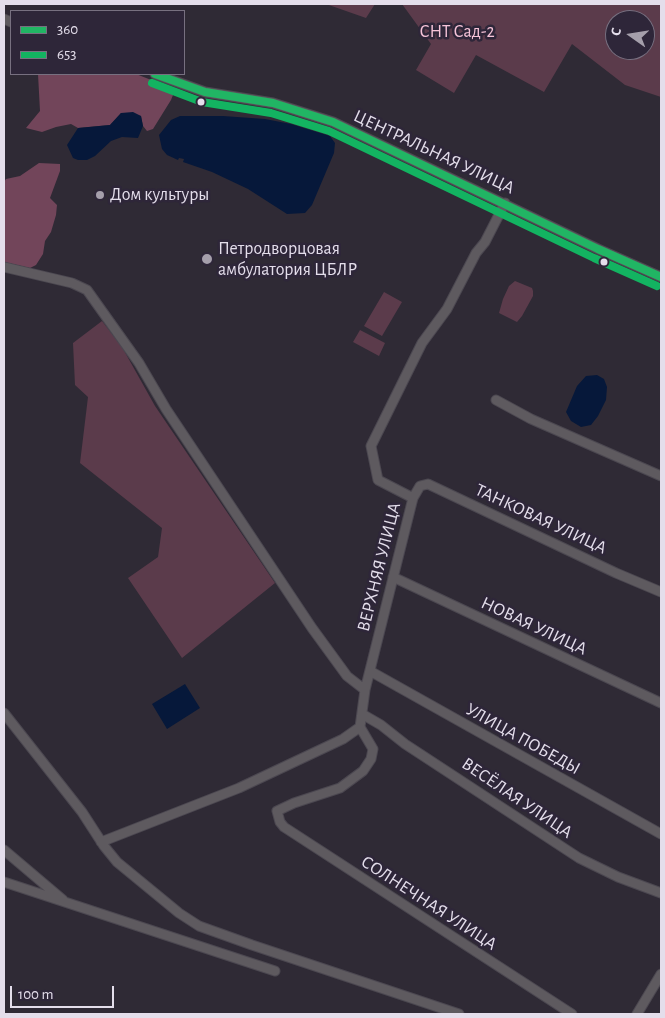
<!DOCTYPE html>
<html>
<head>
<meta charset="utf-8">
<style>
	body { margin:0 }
	#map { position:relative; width:665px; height:1018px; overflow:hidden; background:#2f2a35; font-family:"Alegreya Sans",sans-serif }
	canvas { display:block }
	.frame { position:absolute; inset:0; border:5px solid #e4deeb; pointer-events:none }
	.legend { position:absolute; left:10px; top:10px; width:175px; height:65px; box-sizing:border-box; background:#2e2639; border:1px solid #777080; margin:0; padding:6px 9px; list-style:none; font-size:15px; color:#e4deeb }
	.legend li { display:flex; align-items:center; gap:10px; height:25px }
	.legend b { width:25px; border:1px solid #777080 }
	.north { position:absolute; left:605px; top:10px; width:50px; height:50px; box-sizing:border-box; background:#2e2639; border:1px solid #777080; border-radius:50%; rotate:283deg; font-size:14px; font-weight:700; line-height:20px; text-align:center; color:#e4deeb }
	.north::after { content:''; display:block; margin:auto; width:18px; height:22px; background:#a59fab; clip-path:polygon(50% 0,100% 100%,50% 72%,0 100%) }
	.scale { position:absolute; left:10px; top:986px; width:104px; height:22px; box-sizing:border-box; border:2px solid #e4deeb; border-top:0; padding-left:6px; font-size:15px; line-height:18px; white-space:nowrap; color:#e4deeb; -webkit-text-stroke:4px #2e2639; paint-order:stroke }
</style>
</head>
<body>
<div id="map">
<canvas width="665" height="1018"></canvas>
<div class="frame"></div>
<ul class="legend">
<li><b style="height:6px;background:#21b564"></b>360</li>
<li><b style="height:6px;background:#13b361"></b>653</li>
</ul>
<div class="north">С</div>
<div class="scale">100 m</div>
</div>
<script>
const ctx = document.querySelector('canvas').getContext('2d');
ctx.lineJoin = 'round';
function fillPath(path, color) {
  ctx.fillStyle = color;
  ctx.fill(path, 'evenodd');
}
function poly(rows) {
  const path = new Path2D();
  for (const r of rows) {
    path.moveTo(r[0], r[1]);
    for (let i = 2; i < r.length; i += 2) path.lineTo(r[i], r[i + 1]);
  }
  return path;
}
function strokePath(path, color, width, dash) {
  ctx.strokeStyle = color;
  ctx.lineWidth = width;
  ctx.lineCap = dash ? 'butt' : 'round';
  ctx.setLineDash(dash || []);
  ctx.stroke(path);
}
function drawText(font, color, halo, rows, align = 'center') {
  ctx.font = font + ' "Alegreya Sans",sans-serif';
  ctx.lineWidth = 5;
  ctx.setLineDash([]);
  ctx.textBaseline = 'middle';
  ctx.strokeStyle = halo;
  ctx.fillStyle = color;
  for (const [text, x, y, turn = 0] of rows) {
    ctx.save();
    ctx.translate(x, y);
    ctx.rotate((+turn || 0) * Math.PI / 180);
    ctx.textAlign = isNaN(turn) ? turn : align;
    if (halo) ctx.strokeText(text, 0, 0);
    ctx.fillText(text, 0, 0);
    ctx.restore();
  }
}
fillPath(poly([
	[326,4,375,4,366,18],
	[402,4,661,4,661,97,625,85,572,44,544,92,476,55,454,93,416,70,431,44],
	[615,20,645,20,645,50,615,50],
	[515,281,532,288,533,291,533,296,522,316,517,322,499,313,503,299,509,286],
	[384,292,402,302,382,336,364,326],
	[102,321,122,347,155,406,275,583,182,658,128,578,158,557,162,528,80,463,88,397,75,385,73,343],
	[360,330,385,343,379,356,353,342]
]), '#5b3b4b');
fillPath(poly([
	[38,74,136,74,169,87,173,95,171,100,153,129,147,131,143,126,141,116,121,113,110,125,78,128,71,124,56,127,42,132,26,128,40,111],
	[39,163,60,164,60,171,50,198,57,205,56,215,51,232,45,241,43,254,36,265,30,268,4,262,4,182,6,179,20,176]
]), '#72455a');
fillPath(poly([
	[133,112,141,116,143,126,138,138,122,137,111,141,95,156,87,160,78,160,73,158,67,145,78,128,110,125,121,113],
	[180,116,223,116,265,119,291,124,330,136,335,143,334,153,312,205,305,213,287,214,248,189,212,172,183,162,184,159,179,158,178,160,167,155,162,149,159,135,171,120],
	[597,375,604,379,607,387,606,400,598,416,591,425,581,427,571,421,566,412,577,386,586,376],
	[185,684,200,708,167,729,152,704]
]), '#06183a');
const minor = poly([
	[4,19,11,22],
	[155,74,205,92,273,103,333,122,598,249,661,277],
	[4,267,72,283,87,290,139,363,166,409,312,628,347,676,365,690],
	[496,400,531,419,661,476],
	[413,498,378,480,371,446,422,343,447,309,476,253,485,242,505,203],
	[393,577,661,703],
	[370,671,661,834],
	[4,713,82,812,104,846,117,862,179,913,199,926,252,945,459,1014],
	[362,714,381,725,405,744,579,858,618,877,661,893],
	[101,842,239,788,343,739,360,727],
	[4,850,63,900],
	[4,882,275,971],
	[572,1014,284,827,280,822,277,811,294,803,340,788,363,771,371,759,373,749,360,727,365,690,413,498,420,486,428,484,616,573,661,592],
	[637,1014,661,974]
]);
strokePath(minor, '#4c4851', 11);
strokePath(minor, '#5e5a5f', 9);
strokePath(poly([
	[155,74,205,92,273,103,333,122,598,249,661,277]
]), '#21b564', 8);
strokePath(poly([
	[152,83,202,102,271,113,329,131,594,258,657,286]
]), '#13b361', 8);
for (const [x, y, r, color] of [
	[201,102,4.5,"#e4deeb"],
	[100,195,5,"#a59fab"],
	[207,259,6,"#a59fab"],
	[604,262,4.5,"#e4deeb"]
]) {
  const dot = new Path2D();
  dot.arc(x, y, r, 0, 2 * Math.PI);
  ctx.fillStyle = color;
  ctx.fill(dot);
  strokePath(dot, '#2e2639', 2);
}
drawText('18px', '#f6c3d8', '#2e2639', [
	["СНТ Сад-2",457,32]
]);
drawText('18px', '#e4deeb', '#2e2639', [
	["ЦЕНТРАЛЬНАЯ УЛИЦА",434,152,25],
	["ТАНКОВАЯ УЛИЦА",541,519,25],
	["ВЕРХНЯЯ УЛИЦА",379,567,-76],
	["НОВАЯ УЛИЦА",534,626,25],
	["УЛИЦА ПОБЕДЫ",523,739,29],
	["ВЕСЁЛАЯ УЛИЦА",517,798,34],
	["СОЛНЕЧНАЯ УЛИЦА",429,903,33]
]);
drawText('18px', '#e4deeb', '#2e2639', [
	["Дом культуры",110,195],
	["Петродворцовая",218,249],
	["амбулатория ЦБЛР",218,270]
], 'left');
</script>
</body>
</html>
